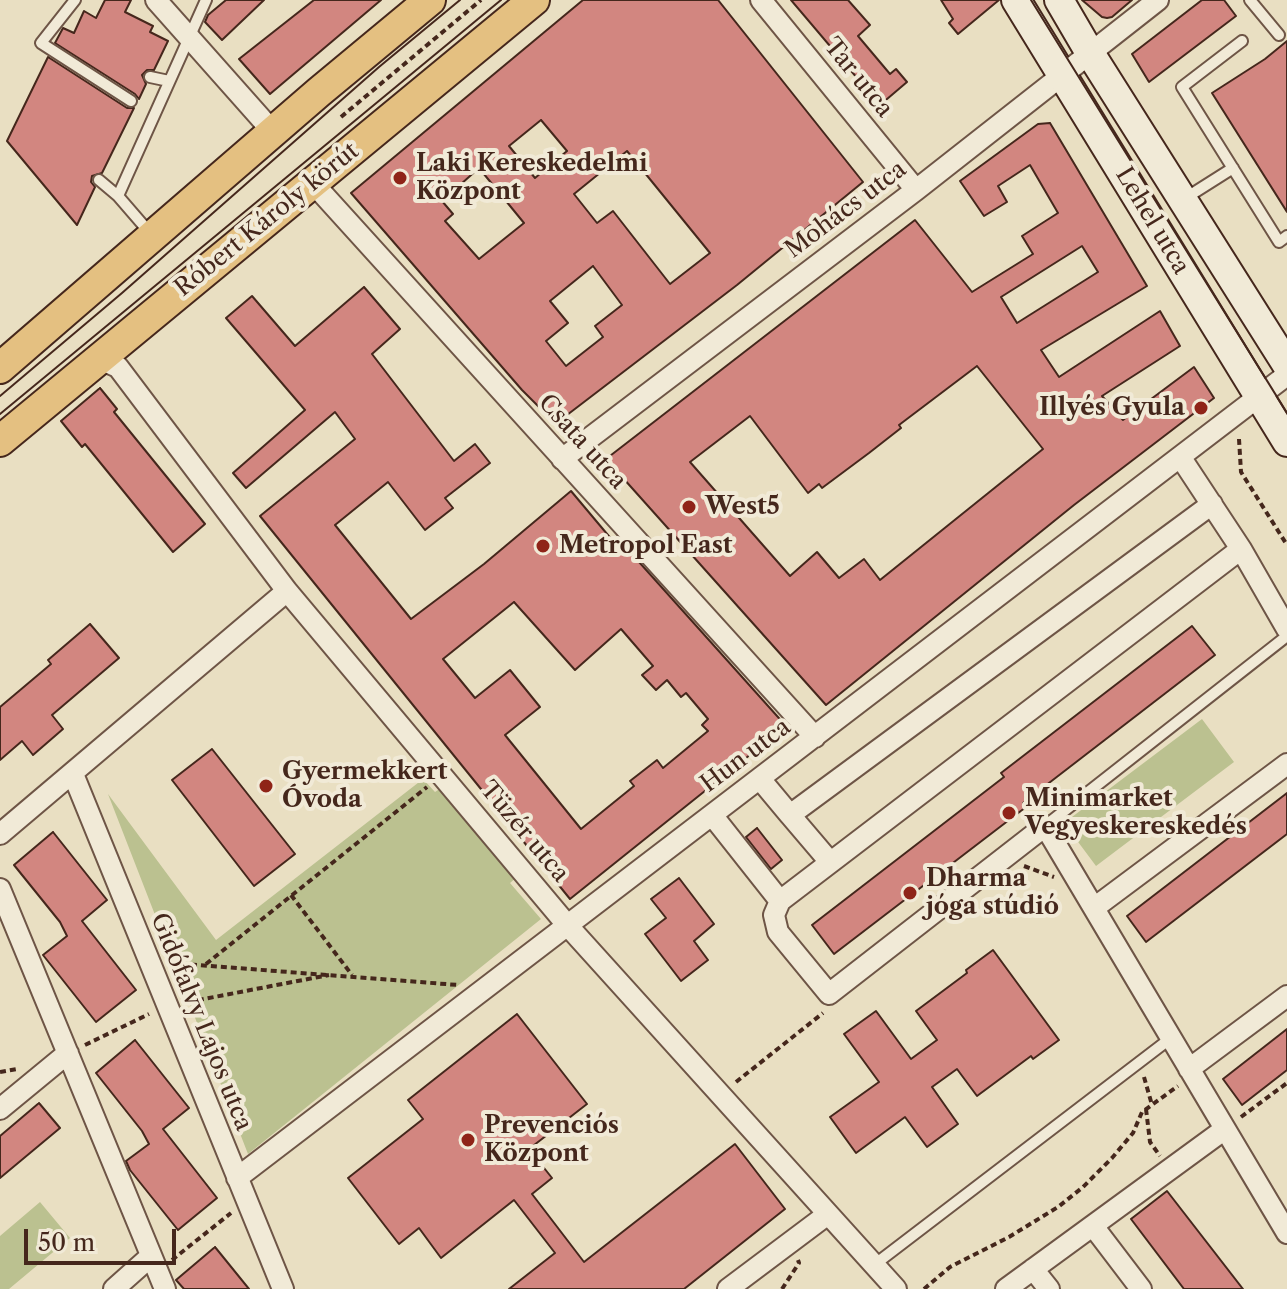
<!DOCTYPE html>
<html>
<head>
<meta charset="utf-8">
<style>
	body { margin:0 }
	#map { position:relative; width:1287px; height:1289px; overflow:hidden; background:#e9dfc2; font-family:"Libre Caslon Text",serif }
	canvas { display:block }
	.scale { position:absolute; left:24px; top:1229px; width:152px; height:36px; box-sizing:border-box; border:4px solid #45271c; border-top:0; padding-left:10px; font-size:24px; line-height:28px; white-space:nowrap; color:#45271c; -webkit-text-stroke:6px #f1ead7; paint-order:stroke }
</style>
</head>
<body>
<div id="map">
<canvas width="1287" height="1289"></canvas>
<div class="scale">50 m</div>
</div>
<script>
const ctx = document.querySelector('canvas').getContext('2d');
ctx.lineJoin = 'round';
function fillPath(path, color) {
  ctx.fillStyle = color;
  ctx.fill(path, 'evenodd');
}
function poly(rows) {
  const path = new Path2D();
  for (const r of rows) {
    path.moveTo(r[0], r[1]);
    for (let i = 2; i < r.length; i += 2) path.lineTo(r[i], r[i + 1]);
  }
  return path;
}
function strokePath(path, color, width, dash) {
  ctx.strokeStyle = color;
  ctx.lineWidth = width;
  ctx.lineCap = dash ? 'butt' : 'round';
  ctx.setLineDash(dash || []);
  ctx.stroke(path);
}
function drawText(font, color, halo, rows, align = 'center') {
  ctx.font = font + ' "Libre Caslon Text",serif';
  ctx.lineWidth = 8;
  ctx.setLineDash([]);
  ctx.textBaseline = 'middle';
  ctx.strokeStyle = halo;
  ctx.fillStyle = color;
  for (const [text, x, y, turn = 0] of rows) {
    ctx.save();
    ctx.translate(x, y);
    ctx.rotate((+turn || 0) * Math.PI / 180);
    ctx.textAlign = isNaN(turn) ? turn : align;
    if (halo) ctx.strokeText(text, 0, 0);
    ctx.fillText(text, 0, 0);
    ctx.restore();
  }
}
fillPath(poly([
	[1202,719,1234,762,1096,866,1064,823],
	[423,779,435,792,441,788,517,877,510,883,541,919,248,1154,108,794,216,940],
	[40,1202,70,1238,9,1289,0,1289,0,1236]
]), '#bbc190');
const building = poly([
	[105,0,131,0,125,12,153,26,150,32,168,41,154,70,147,70,142,75,146,84,139,99,135,94,55,43,63,28,74,33,84,11,96,18,105,0],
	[226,0,264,0,222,40,205,22,208,15,226,0],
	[314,0,381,0,270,94,239,59,314,0],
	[583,0,718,0,863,182,737,285,567,415,549,417,522,390,351,193,583,0],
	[541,120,567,151,535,178,509,146,541,120],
	[627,151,710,253,670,284,613,211,597,223,574,194,627,151],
	[479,168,524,223,479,259,445,221,453,214,442,201,479,168],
	[593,266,622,305,595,326,603,337,566,366,546,341,568,323,550,301,593,266],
	[791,0,848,0,870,25,858,36,890,74,896,69,907,82,880,105,791,0],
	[941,0,999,0,958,34,949,23,953,19,941,0],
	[1082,0,1132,0,1112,17,1107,18,1102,17,1082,0],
	[1202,0,1224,0,1236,16,1149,82,1132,54,1202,0],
	[1287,41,1287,212,1212,93,1265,59,1287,41],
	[48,57,127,108,134,108,102,173,92,176,91,182,95,187,77,225,7,141,48,57],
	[1050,123,1147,286,1041,350,1059,377,1160,311,1180,346,1102,396,1123,420,1194,367,1214,398,1074,505,826,705,606,459,915,220,972,292,1033,254,1022,236,1058,213,1030,165,998,186,1007,202,984,216,960,181,1038,124,1050,123],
	[1082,246,1098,272,1017,323,1001,297,1082,246],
	[977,366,1043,449,880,580,864,559,839,578,817,552,790,576,690,462,750,416,808,493,819,484,822,488,869,453,901,428,899,425,977,366],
	[364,287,400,329,372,354,454,461,475,444,490,463,445,498,453,508,425,530,388,482,335,525,411,619,484,564,571,491,618,547,622,543,786,726,570,899,260,516,355,439,335,412,246,488,233,473,305,410,226,318,252,296,295,346,364,287],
	[514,602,575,670,621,629,653,666,642,675,656,690,667,680,681,697,686,693,708,719,702,725,708,731,663,768,657,760,630,781,634,786,581,829,505,735,540,707,510,670,475,698,443,659,514,602],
	[100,388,117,409,114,412,205,524,173,552,85,444,82,447,61,421,100,388],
	[90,624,119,658,52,715,63,729,33,755,22,741,0,760,0,707,51,664,48,660,90,624],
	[1192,626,1215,655,1023,803,1026,807,834,954,812,925,1004,777,1001,773,1192,626],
	[212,749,295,854,254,886,172,780,212,749],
	[1287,793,1287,834,1146,942,1127,916,1287,793],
	[757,828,782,860,771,869,746,837,757,828],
	[53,832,107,900,82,921,136,990,96,1022,43,955,67,936,60,922,14,865,53,832],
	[679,878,714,924,694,941,708,960,681,981,645,934,666,918,651,899,679,878],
	[993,950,1059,1040,1033,1059,1031,1056,977,1096,957,1069,932,1087,958,1124,927,1147,905,1117,856,1153,830,1117,879,1082,844,1034,876,1011,911,1059,937,1040,916,1011,967,973,966,970,993,950],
	[517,1014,587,1104,529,1149,552,1178,532,1194,584,1262,735,1144,785,1209,684,1289,509,1289,555,1253,514,1200,441,1258,419,1228,399,1244,348,1178,423,1119,408,1100,517,1014],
	[1287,1029,1287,1070,1242,1105,1223,1079,1287,1029],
	[135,1040,189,1108,163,1129,217,1198,178,1230,130,1170,126,1161,149,1144,142,1131,96,1073,135,1040],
	[39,1103,60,1128,0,1178,0,1136,39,1103],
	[1167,1191,1243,1289,1184,1289,1131,1219,1167,1191],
	[215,1247,249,1289,184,1289,176,1280,215,1247]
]);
fillPath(building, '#d28680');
strokePath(building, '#45271c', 2);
const lane = poly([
	[75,0,41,43,131,101],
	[1250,0,1279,35],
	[1242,41,1182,87,1279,242,1287,236],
	[150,77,169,81],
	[99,180,118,196,150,233],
	[118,196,206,0],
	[1184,199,1233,168],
	[1045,826,1287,636],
	[874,1265,1171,1038]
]);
const street = poly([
	[156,0,274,133],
	[761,0,916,190],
	[312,182,815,737],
	[100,359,118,367,287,591,568,926,896,1289],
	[1181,458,1241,549,1287,629],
	[562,459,916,190,1158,0],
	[1241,549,780,901,774,915,778,932,829,994,1045,826,1287,1233],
	[73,774,283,1289],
	[760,779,790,815,1212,504],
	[712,815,780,901],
	[790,815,830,862],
	[0,834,287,591],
	[0,889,165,1289],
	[1094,908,1287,764],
	[1189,1069,1287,996],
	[0,1109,68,1053],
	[237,1178,1287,375],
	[1093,1226,1141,1289],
	[1033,1269,1049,1289],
	[114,1289,151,1256],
	[728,1289,828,1214],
	[1006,1289,1225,1129]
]);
const secondary = poly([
	[1016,0,1287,442],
	[1059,0,1090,53,1287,365]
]);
const primary = poly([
	[0,368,319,92,430,0],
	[0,441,534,0]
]);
strokePath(lane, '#6e5546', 14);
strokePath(street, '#6e5546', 24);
strokePath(secondary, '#45271c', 32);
strokePath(primary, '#45271c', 34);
strokePath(poly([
	[341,117,481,0],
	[1239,439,1241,472,1287,545],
	[1024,866,1054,877],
	[291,895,352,975],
	[171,963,458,985],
	[206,964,427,787],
	[188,1002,329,975],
	[85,1045,149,1014],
	[0,1072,17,1069],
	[1144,1077,1152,1105],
	[736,1082,823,1013],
	[1146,1109,1150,1142,1160,1156],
	[1241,1117,1287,1083],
	[172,1260,231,1213],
	[782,1289,799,1263,798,1260],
	[924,1289,950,1267,1009,1237,1058,1207,1083,1187,1112,1158,1133,1133,1142,1112,1178,1086]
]), '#45271c', 4, [6, 4]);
strokePath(lane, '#f1ead7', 10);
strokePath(street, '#f1ead7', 20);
strokePath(secondary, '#f1ead7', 28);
strokePath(primary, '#e4c081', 30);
strokePath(poly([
	[1031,0,1287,413],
	[0,396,122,293,379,67,460,0],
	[0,414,501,0]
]), '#45271c', 2);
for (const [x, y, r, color] of [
	[400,178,8,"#8f2418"],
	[1201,408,8,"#8f2418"],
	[689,507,8,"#8f2418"],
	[543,546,8,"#8f2418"],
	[266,786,8,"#8f2418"],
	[1009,813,8,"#8f2418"],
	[910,893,8,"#8f2418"],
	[468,1140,8,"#8f2418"]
]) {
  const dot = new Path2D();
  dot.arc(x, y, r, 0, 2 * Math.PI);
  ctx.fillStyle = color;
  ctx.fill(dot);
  strokePath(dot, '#f1ead7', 3);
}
drawText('24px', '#45271c', '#f1ead7', [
	["Tar utca",858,78,51],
	["Mohács utca",846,210,-37],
	["Róbert Károly körút",267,220,-39],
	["Lehel utca",1152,221,59],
	["Csata utca",582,442,48],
	["Hun utca",746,756,-37],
	["Tüzér utca",524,832,50],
	["Gidófalvy Lajos utca",201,1022,68]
]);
drawText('bold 24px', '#45271c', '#f1ead7', [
	["Laki Kereskedelmi",416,164],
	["Központ",416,192],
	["Illyés Gyula",1185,408,"right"],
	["West5",705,507],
	["Metropol East",559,546],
	["Gyermekkert",282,772],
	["Óvoda",282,800],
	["Minimarket",1025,799],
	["Vegyeskereskedés",1025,827],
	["Dharma",926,879],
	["jóga stúdió",926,907],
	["Prevenciós",484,1126],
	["Központ",484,1154]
], 'left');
</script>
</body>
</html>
